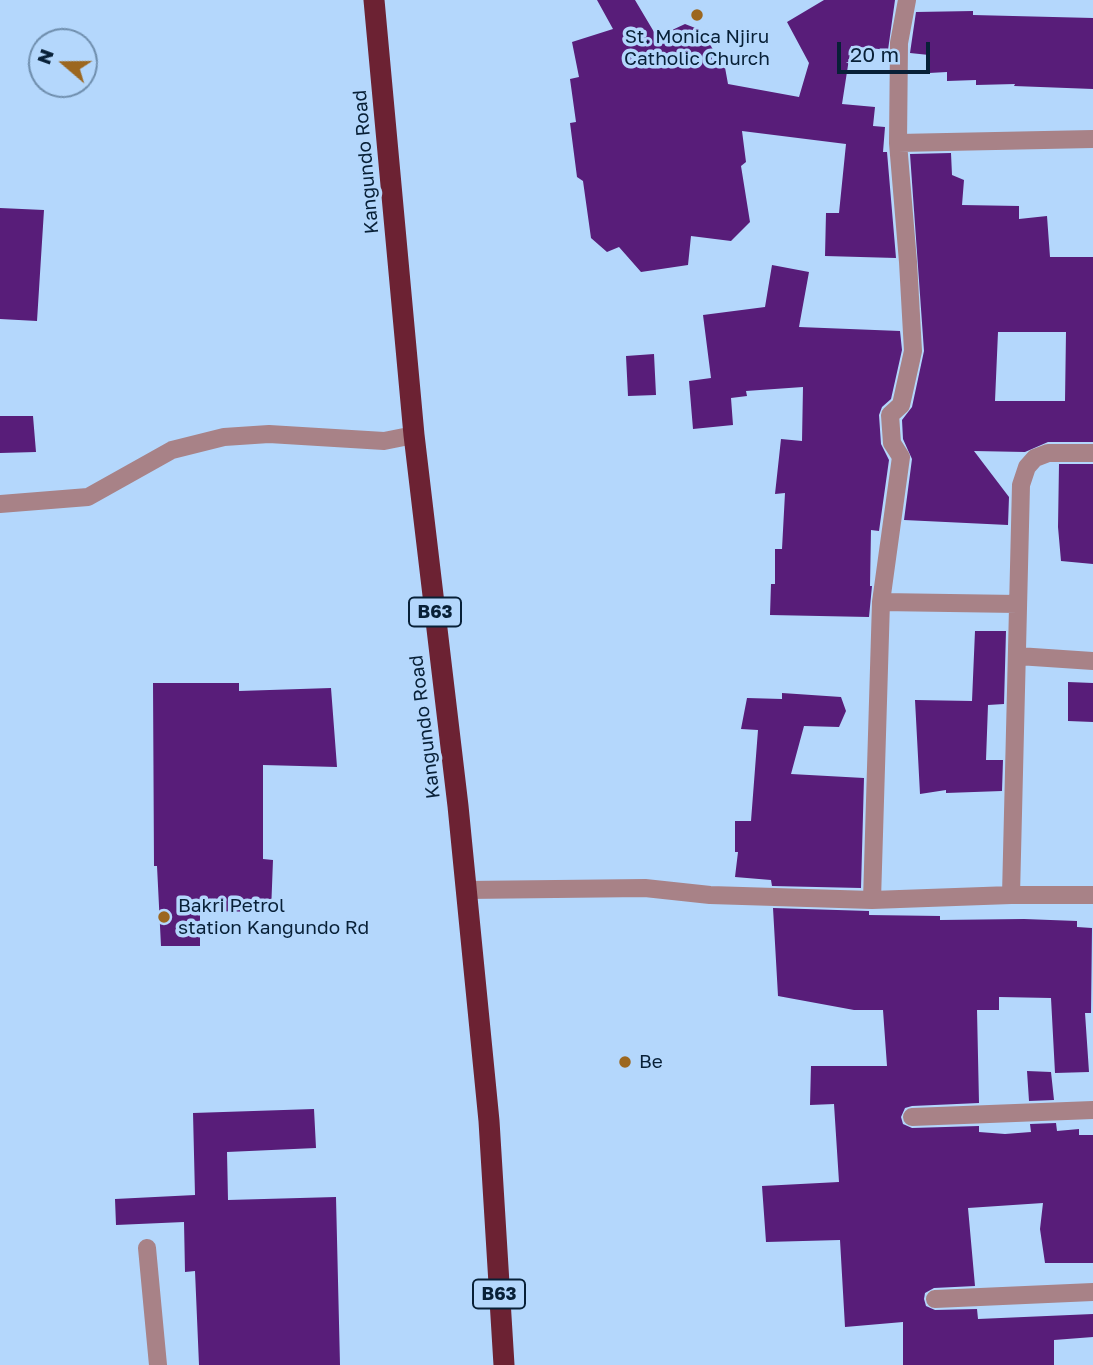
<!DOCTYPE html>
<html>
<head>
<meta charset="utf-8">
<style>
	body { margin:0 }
	#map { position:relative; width:1093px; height:1365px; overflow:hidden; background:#b4d7fc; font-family:"Golos Text",sans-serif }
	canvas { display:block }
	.north { position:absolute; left:28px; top:28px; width:70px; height:70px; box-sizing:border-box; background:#b4d7fc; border:2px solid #6f8ead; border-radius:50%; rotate:290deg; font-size:19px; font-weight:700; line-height:28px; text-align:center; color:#082037 }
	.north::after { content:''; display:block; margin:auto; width:24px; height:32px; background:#9c671f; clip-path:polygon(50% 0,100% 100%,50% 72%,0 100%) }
	.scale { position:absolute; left:837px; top:42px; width:93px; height:32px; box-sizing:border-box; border:4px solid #082037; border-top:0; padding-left:9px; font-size:21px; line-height:24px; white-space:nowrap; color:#082037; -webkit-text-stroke:5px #b4d7fc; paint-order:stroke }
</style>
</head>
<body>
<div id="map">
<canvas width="1093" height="1365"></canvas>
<div class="north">N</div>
<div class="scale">20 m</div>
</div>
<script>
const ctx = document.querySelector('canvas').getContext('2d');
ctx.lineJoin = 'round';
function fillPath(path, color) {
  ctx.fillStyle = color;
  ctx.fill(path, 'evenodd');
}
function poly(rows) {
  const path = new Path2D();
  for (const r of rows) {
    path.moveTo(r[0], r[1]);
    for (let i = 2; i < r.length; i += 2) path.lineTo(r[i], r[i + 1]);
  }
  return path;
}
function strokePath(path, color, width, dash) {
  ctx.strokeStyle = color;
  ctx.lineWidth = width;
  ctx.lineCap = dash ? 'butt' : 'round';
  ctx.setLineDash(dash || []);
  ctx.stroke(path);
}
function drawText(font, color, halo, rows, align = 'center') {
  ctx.font = font + ' "Golos Text",sans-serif';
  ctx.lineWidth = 7;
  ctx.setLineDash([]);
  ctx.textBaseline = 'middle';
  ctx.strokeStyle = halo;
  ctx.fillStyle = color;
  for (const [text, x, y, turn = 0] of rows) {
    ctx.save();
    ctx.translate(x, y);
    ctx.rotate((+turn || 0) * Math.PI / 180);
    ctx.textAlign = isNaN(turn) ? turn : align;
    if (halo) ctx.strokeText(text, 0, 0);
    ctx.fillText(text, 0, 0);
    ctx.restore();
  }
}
fillPath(poly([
	[597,0,635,0,657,37,685,24,703,31,720,63,724,62,728,84,799,97,809,63,787,22,824,0,895,0,888,50,851,46,842,104,875,107,873,126,885,127,883,152,887,152,896,258,825,256,826,213,839,213,846,144,742,131,746,162,741,166,750,222,731,241,691,236,688,265,641,272,619,247,607,252,591,238,583,181,577,177,570,123,576,122,570,79,579,77,572,42,613,29],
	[973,11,973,15,1093,18,1093,89,1014,86,1015,84,976,85,976,80,947,81,947,72,929,73,929,55,910,53,916,12],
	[951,153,952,175,964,180,962,205,1019,206,1019,219,1047,216,1050,257,1093,257,1093,442,1048,442,1025,452,974,451,1009,497,1008,525,904,520,912,459,903,439,902,420,912,407,924,351,910,154],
	[998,332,1066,332,1065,401,995,401],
	[0,208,44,210,37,321,0,319],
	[772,265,809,272,799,327,900,331,902,350,891,399,882,407,879,415,881,444,889,460,879,531,871,530,870,586,872,586,869,617,770,615,771,584,775,584,775,549,782,549,785,493,775,494,781,439,802,441,803,387,746,391,747,396,731,398,733,425,693,429,689,381,711,378,703,315,765,307],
	[654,354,656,395,628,396,626,356],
	[0,416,33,416,36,452,0,453],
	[1059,464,1093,464,1093,564,1061,561,1058,527],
	[975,631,1006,631,1004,704,988,705,986,760,1003,760,1002,791,946,793,946,790,920,794,915,700,972,701],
	[1068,682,1093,683,1093,722,1068,721],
	[153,683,239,683,239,691,331,688,337,767,263,765,263,859,273,860,271,912,200,911,200,946,161,946,157,866,154,866],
	[782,693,841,697,846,711,839,727,804,726,791,774,864,778,861,888,772,886,771,880,735,877,738,852,735,852,735,821,751,821,758,730,741,729,747,698,782,699],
	[773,908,869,911,869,915,940,916,940,920,1024,919,1077,921,1077,927,1092,928,1091,1013,1085,1013,1089,1072,1055,1073,1051,998,999,997,999,1010,977,1010,979,1103,912,1106,905,1108,901,1117,903,1124,912,1128,979,1126,979,1132,1005,1134,1031,1132,1030,1124,1056,1123,1057,1131,1079,1129,1079,1135,1093,1135,1093,1263,1045,1263,1040,1229,1043,1203,968,1208,975,1286,934,1288,925,1293,924,1299,926,1306,935,1310,977,1309,978,1319,1093,1314,1093,1337,1054,1340,1054,1365,903,1365,903,1322,845,1327,840,1240,766,1242,762,1186,839,1182,834,1104,810,1105,811,1066,887,1066,883,1010,854,1010,778,996],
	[1027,1071,1051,1072,1054,1100,1029,1101],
	[314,1109,316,1148,227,1152,228,1200,336,1197,340,1365,199,1365,195,1271,185,1272,184,1222,116,1225,115,1199,195,1195,193,1113]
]), '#581d79');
strokePath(poly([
	[898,143,1093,139],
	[0,504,88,497,172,450,224,437,269,434,384,441,414,435],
	[881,602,1018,604],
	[1018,656,1093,661],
	[466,890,645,888,710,895,872,900,1011,895,1093,895],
	[1011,895,1021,485,1027,467,1035,458,1048,453,1093,453],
	[872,900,881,602,901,457,892,443,890,415,901,405,913,351,908,262,898,143,899,43,907,0],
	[912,1117,1093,1110],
	[147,1248,158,1365],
	[935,1299,1093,1292]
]), '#a88287', 18);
strokePath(poly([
	[374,0,414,435,458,806,489,1121,504,1365]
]), '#6c2233', 21);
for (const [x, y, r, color] of [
	[697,15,7,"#9c671f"],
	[164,917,7,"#9c671f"],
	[625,1062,7,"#9c671f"]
]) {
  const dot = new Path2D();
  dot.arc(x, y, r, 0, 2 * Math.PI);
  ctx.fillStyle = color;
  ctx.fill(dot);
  strokePath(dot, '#b4d7fc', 2.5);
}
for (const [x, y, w] of [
	[435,612,52],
	[499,1294,52]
]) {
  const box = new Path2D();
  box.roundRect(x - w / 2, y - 14.5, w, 29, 5);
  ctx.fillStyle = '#b4d7fc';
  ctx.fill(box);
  strokePath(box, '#082037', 2);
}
drawText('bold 18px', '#082037', null, [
	["B63",435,612],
	["B63",499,1294]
]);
drawText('19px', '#082037', '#b4d7fc', [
	["St. Monica Njiru",697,37,"center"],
	["Catholic Church",697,59,"center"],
	["Bakri Petrol",178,906],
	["station Kangundo Rd",178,928],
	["Be",639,1062]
], 'left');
drawText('19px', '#082037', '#b4d7fc', [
	["Kangundo Road",366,162,-95],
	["Kangundo Road",425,727,-97]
]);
</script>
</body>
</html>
